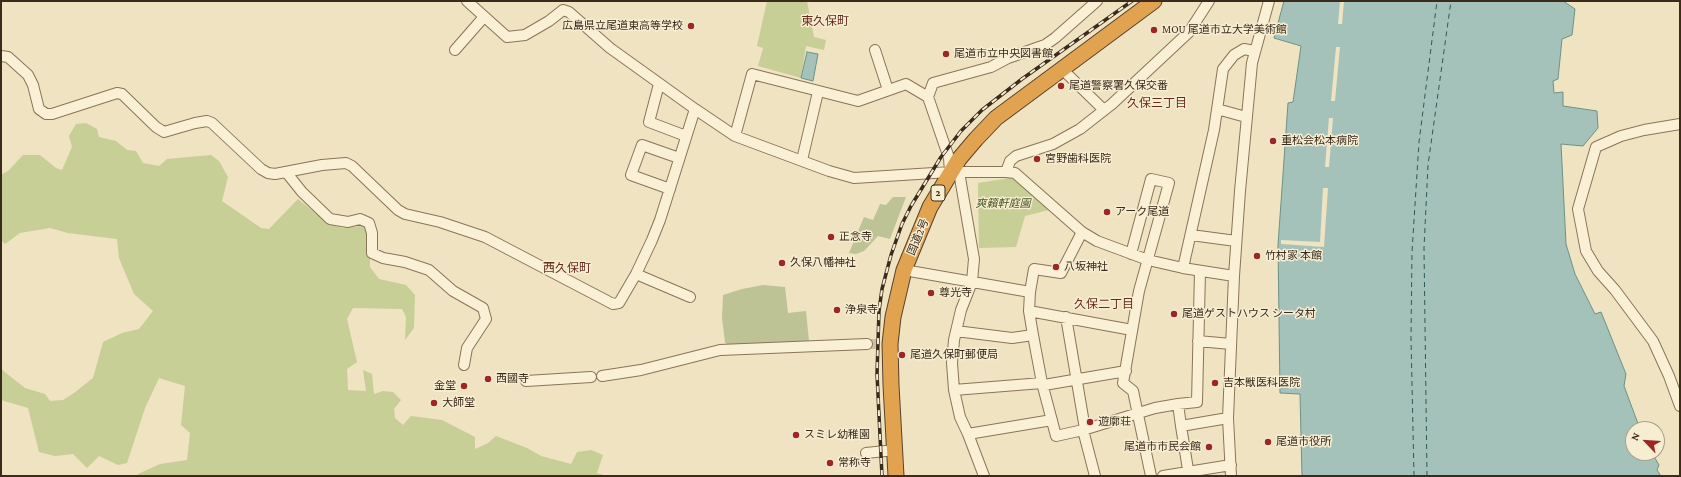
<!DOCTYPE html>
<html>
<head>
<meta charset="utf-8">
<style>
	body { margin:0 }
	#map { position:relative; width:1681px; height:477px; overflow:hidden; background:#efe3c2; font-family:"Crimson Pro",serif }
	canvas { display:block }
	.frame { position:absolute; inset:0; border:2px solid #3a2b1d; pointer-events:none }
	.north { position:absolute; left:1625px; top:421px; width:40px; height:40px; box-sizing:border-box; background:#f7edd2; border:1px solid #ab9f8a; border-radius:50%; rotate:295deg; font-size:11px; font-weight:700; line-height:16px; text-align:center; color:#3a2b1d }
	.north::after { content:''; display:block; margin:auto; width:14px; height:18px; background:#9b2727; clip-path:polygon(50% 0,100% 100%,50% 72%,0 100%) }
</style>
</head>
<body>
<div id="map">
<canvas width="1681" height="477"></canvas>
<div class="frame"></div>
<div class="north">N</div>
</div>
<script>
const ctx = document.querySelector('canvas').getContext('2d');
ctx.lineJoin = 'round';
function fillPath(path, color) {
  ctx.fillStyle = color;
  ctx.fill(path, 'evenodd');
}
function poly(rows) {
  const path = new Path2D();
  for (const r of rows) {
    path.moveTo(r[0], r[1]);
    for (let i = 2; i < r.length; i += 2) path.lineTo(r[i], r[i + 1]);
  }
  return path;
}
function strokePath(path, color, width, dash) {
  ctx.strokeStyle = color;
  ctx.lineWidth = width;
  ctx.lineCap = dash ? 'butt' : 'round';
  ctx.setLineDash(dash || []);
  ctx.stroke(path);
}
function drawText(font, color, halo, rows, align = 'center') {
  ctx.font = font + ' "Crimson Pro","Noto Sans JP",serif';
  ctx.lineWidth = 3;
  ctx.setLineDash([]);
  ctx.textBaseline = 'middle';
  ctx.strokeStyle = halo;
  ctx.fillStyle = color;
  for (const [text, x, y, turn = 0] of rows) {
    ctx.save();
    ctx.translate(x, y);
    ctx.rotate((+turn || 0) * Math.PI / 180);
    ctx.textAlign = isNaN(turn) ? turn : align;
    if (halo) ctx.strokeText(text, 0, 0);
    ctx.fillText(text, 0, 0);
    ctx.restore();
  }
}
fillPath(poly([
	[767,1,807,1,814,37,826,40,824,50,806,46,801,78,758,66,763,48,757,46],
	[86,123,97,129,99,137,116,141,127,150,136,151,143,163,159,166,167,159,211,155,219,161,228,177,222,201,261,228,269,229,298,199,329,224,343,228,361,226,370,230,370,267,379,279,406,285,415,295,414,328,405,340,406,317,402,309,353,308,347,319,357,362,347,369,348,390,366,391,363,370,372,374,374,394,383,391,393,392,401,400,394,409,395,418,403,425,411,416,442,420,475,437,475,449,488,443,496,436,527,448,541,456,571,464,577,452,591,450,603,455,597,473,607,476,137,476,138,474,160,464,187,460,190,433,181,425,185,386,159,378,145,408,127,463,118,465,99,456,87,468,73,454,55,456,39,452,28,408,1,400,1,369,25,388,45,394,50,401,63,400,74,393,93,378,103,342,122,333,139,329,153,311,134,294,119,258,117,239,68,233,50,228,20,233,5,244,1,240,1,175,8,171,23,155,40,155,56,168,62,170,72,147,69,136,76,124],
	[1016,177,1049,210,1025,216,1016,247,979,248,978,183]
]), '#c7ce96');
fillPath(poly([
	[893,197,906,197,890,239,878,236,864,251,856,254,849,253,864,217,873,220,880,204,886,205],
	[763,285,785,287,788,313,806,311,809,341,728,346,725,342,722,318,723,295,742,289]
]), '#bdc395');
const water = poly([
	[1284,1,1563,1,1575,9,1572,35,1562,39,1558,79,1553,81,1554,93,1563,92,1563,106,1597,111,1598,128,1583,146,1561,144,1566,244,1575,274,1595,314,1601,312,1626,374,1624,386,1640,429,1633,429,1633,453,1652,453,1659,465,1657,470,1661,476,1302,476,1300,394,1280,393,1278,245,1288,103,1293,102,1301,46,1274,38,1284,1],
	[807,52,818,54,813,81,801,78,807,52]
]);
fillPath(water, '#a5c2ba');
strokePath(water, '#6b9188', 1);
fillPath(poly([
	[1340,1,1344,1,1342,24,1338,24],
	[1336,47,1340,47,1335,101,1331,101],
	[1329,118,1333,118,1329,167,1325,167],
	[1323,188,1328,188,1324,247,1281,244,1281,240,1320,242]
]), '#efe3c2');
strokePath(poly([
	[1414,476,1411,338,1412,252,1419,142,1437,1],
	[1427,476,1424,248,1428,165,1451,1]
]), '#2c5a57', 1, [5, 4]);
strokePath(poly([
	[867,344,882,344]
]), '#cbbea1', 10, [10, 5]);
const minor = poly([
	[467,1,507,37,525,35,549,21,563,10,569,12,610,48,695,109,735,136,829,171,854,178,950,172,1006,172,1015,173,1082,232,1097,241,1148,260,1183,268,1234,276],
	[455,50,483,18],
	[875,50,888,90],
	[1,56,8,57,28,75,33,85,39,109,46,114,52,114,117,93,122,94,156,127,164,132,195,123,207,121,212,123,261,169,268,173,275,174,322,165,346,163,352,166,398,210,405,214,440,222,485,237,613,304,619,303,636,274,652,240,660,220,695,109],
	[1063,70,1104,110],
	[659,84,649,122,686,136],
	[1217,109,1246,117],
	[1680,124,1644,130,1621,136,1596,147,1578,209,1586,251,1598,271,1615,290,1653,341,1669,376,1680,406],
	[735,136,752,74,858,101,906,84,928,97],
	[802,160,818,92],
	[286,172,302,192,330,219,348,222,360,219,369,223,372,233,372,253,383,258,405,262,429,270,453,291,483,308,486,319,467,348,464,365],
	[950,172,949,158,928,97,933,83,991,67,1008,58,1045,45,1055,38,1097,1],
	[959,172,974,259,972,282,961,310,954,340,952,363,954,390,960,417,968,434,984,476],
	[1006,172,1010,161,1016,156,1053,144,1080,129,1112,104,1189,32,1209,1],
	[670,189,631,175,642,145,679,158],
	[1191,235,1236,241],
	[1131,254,1151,179,1169,183,1139,291,1123,383,1133,391,1151,476],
	[1183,268,1214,130,1223,69,1234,55,1244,49,1254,51],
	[904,270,1030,292,1029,311,1033,335,1042,383,1056,436,1083,430,1155,408,1178,404,1197,402,1200,271],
	[636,274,690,297],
	[1030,292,1034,269,1061,273,1082,232],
	[1029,311,1132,330],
	[1066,317,1085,429],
	[956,331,1012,338,1033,335],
	[1198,341,1231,344],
	[602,376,641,370,720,350,867,344],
	[526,381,591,377],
	[1044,385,1126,371],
	[954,390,1042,383],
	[1178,404,1181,426,1228,418],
	[1181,426,1189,476],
	[1083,430,1095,476],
	[968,434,1052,420],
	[866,453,895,450],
	[1163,476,1231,465],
	[1231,476,1228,418,1234,276,1240,191,1252,63,1269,1]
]);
const highway = poly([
	[896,476,891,385,890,344,893,317,904,270,930,207,959,159,976,139,996,118,1154,1]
]);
strokePath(minor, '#8a7459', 12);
strokePath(highway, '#58422d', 17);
strokePath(minor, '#faf0d6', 10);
strokePath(highway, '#e2a350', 15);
const rail = poly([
	[882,476,877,374,879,311,882,289,891,255,902,224,911,206,941,157,961,131,982,110,1022,79,1132,1]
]);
strokePath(rail, '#3a2b1d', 3.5);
strokePath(rail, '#f7edd2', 2, [6]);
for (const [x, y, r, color] of [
	[691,26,4,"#9b2727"],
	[1154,30,4,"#9b2727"],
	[946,54,4,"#9b2727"],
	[1061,86,4,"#9b2727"],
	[1273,141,4,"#9b2727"],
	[1037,159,4,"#9b2727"],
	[1107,212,4,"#9b2727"],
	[831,237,4,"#9b2727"],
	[1257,256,4,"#9b2727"],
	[782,263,4,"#9b2727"],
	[1056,267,4,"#9b2727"],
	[931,293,4,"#9b2727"],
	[837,310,4,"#9b2727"],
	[1174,314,4,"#9b2727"],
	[902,355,4,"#9b2727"],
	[488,379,4,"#9b2727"],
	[1215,383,4,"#9b2727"],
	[464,386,4,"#9b2727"],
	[434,403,4,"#9b2727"],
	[1090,422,4,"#9b2727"],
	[796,435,4,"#9b2727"],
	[1268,442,4,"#9b2727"],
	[1209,447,4,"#9b2727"],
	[830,463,4,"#9b2727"]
]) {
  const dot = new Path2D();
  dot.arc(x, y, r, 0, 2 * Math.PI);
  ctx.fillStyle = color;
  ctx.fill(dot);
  strokePath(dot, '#f7edd2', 1.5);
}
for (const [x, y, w] of [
	[938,193,14]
]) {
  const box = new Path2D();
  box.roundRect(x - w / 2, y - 8, w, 16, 3);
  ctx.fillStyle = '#f7edd2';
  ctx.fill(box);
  strokePath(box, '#3a2b1d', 1);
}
drawText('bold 10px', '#3a2b1d', null, [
	["2",938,193]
]);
drawText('11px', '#3a2b1d', '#f7edd2', [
	["広島県立尾道東高等学校",683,26,"right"],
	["MOU 尾道市立大学美術館",1162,30],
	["尾道市立中央図書館",954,54],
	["尾道警察署久保交番",1069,86],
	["重松会松本病院",1281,141],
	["宮野歯科医院",1045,159],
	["アーク尾道",1115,212],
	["正念寺",839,237],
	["竹村家 本館",1265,256],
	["久保八幡神社",790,263],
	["八坂神社",1064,267],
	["尊光寺",939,293],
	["浄泉寺",845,310],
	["尾道ゲストハウス シータ村",1182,314],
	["尾道久保町郵便局",910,355],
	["西國寺",496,379],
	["吉本獣医科医院",1223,383],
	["金堂",456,386,"right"],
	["大師堂",442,403],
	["遊廓荘",1098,422],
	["スミレ幼稚園",804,435],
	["尾道市役所",1276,442],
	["尾道市市民会館",1201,447,"right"],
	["常称寺",838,463]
], 'left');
drawText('italic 11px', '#495723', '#f7edd2', [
	["爽籟軒庭園",1003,204]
]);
drawText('11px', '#3a2b1d', '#f7edd2', [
	["国道2号",918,237,-67]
]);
drawText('12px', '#682c1b', '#f7edd2', [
	["東久保町",825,21],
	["久保三丁目",1157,103],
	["西久保町",567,268],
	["久保二丁目",1104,304]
]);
</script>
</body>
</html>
